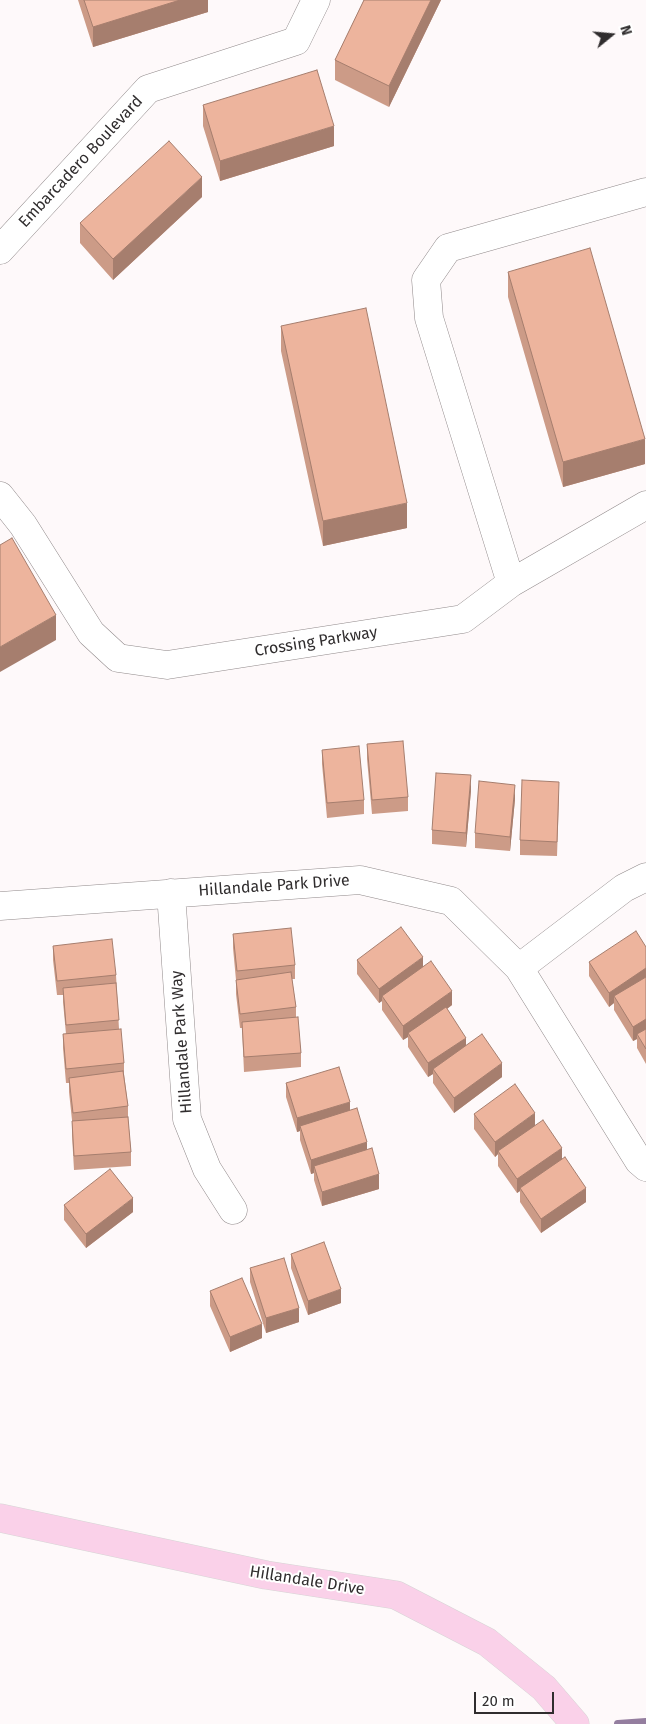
<!DOCTYPE html>
<html>
<head>
<meta charset="utf-8">
<style>
	body { margin:0 }
	#map { position:relative; width:646px; height:1724px; overflow:hidden; background:#fef9fa; font-family:"Fira Sans",sans-serif }
	canvas { display:block }
	.north { position:absolute; left:586px; top:10px; width:50px; height:50px; -webkit-text-stroke:4px #fff; paint-order:stroke; rotate:73deg; font-size:14px; font-weight:700; line-height:20px; text-align:center; color:#302d2e }
	.north::after { content:''; display:block; margin:auto; width:18px; height:22px; background:#302d2e; clip-path:polygon(50% 0,100% 100%,50% 72%,0 100%) }
	.scale { position:absolute; left:474px; top:1692px; width:80px; height:22px; box-sizing:border-box; border:2px solid #302d2e; border-top:0; padding-left:6px; font-size:15px; line-height:18px; white-space:nowrap; color:#302d2e; -webkit-text-stroke:4px #fff; paint-order:stroke }
</style>
</head>
<body>
<div id="map">
<canvas width="646" height="1724"></canvas>
<div class="north">N</div>
<div class="scale">20 m</div>
</div>
<script>
const ctx = document.querySelector('canvas').getContext('2d');
ctx.lineJoin = 'round';
function poly(rows) {
  const path = new Path2D();
  for (const r of rows) {
    path.moveTo(r[0], r[1]);
    for (let i = 2; i < r.length; i += 2) path.lineTo(r[i], r[i + 1]);
  }
  return path;
}
function strokePath(path, color, width, dash) {
  ctx.strokeStyle = color;
  ctx.lineWidth = width;
  ctx.lineCap = dash ? 'butt' : 'round';
  ctx.setLineDash(dash || []);
  ctx.stroke(path);
}
function fillPath(path, color) {
  ctx.fillStyle = color;
  ctx.fill(path, 'evenodd');
}
function drawText(font, color, halo, rows, align = 'center') {
  ctx.font = font + ' "Fira Sans",sans-serif';
  ctx.lineWidth = 4;
  ctx.setLineDash([]);
  ctx.textBaseline = 'middle';
  ctx.strokeStyle = halo;
  ctx.fillStyle = color;
  for (const [text, x, y, turn = 0] of rows) {
    ctx.save();
    ctx.translate(x, y);
    ctx.rotate((+turn || 0) * Math.PI / 180);
    ctx.textAlign = isNaN(turn) ? turn : align;
    if (halo) ctx.strokeText(text, 0, 0);
    ctx.fillText(text, 0, 0);
    ctx.restore();
  }
}
strokePath(poly([
	[618,1724,646,1722]
]), '#947e9f', 8);
const minor = poly([
	[0,250,148,89,296,41,316,0],
	[0,496,23,525,91,633,118,658,167,665,463,619,511,583,646,505],
	[511,583,429,318,426,280,448,248,646,192],
	[171,893,187,1119,207,1169,233,1210],
	[0,906,360,880,451,901,519,968,624,888,646,877],
	[519,968,639,1161,646,1167]
]);
const major = poly([
	[0,1518,266,1575,396,1595,487,1642,544,1688,575,1724]
]);
strokePath(minor, '#918a8b', 29);
strokePath(major, '#d6d5d5', 29);
strokePath(minor, '#fff', 28);
strokePath(major, '#fad1e9', 28);
fillPath(poly([
	[78,0,208,0,208,12,93,47],
	[364,0,441,0,389,107,335,80,335,60],
	[203,105,334,146,220,181,203,126],
	[202,197,113,280,80,243,80,223],
	[508,272,645,464,563,487,508,297],
	[281,326,407,528,323,546,281,351],
	[367,744,408,797,408,811,372,814,367,759],
	[322,750,364,800,364,814,327,818,322,764],
	[471,790,466,847,432,844,432,830],
	[559,796,557,856,520,855,520,840],
	[515,799,510,851,475,848,475,833],
	[233,934,295,965,295,979,292,979,296,1007,296,1018,301,1053,301,1067,244,1072,242,1028,240,1028,236,994,236,980,233,948],
	[53,946,116,975,119,1029,124,1063,124,1074,128,1106,128,1117,131,1152,131,1166,74,1170,72,1135,72,1120,69,1092,69,1083,66,1083,63,1048,63,1034,66,1034,63,1002,63,995,57,995,53,960],
	[646,947,646,1064,637,1048,637,1039,633,1041,614,1010,614,1003,609,1007,589,976,589,962],
	[357,960,423,967,452,1005,447,1009,466,1045,502,1077,454,1113,433,1083,433,1074,428,1077,408,1047,408,1037,403,1040,382,1010,382,1001,379,1003,357,974],
	[286,1083,350,1110,367,1150,379,1189,322,1206,314,1180,314,1173,311,1174,300,1140,300,1131,297,1132,286,1097],
	[474,1114,535,1126,562,1160,586,1202,541,1233,520,1202,520,1191,517,1193,498,1166,498,1154,495,1157,474,1129],
	[64,1205,133,1212,86,1248,64,1220],
	[291,1254,341,1303,308,1315,291,1268],
	[250,1268,299,1322,266,1333,250,1282],
	[210,1291,262,1338,230,1352,210,1306]
]), '#cc9b87');
fillPath(poly([
	[180,0,208,0,208,12,93,47,93,27],
	[431,0,441,0,389,107,389,86],
	[334,126,334,146,220,181,220,161],
	[202,177,202,197,113,280,113,259],
	[645,439,645,464,563,487,563,462],
	[407,503,407,528,323,546,323,521],
	[56,615,56,640,0,672,0,647],
	[471,775,471,790,466,847,466,833],
	[515,785,515,799,510,851,510,837],
	[423,957,423,971,382,996,382,1001,379,1003,379,989],
	[646,968,646,982,614,996,614,1003,609,1007,609,993],
	[452,991,452,1005,410,1036,408,1033,408,1037,403,1040,403,1026],
	[646,1019,646,1033,637,1034,637,1039,633,1041,633,1027],
	[466,1038,466,1052,433,1069,433,1074,428,1077,428,1063],
	[502,1063,502,1077,454,1113,454,1098],
	[350,1102,350,1116,300,1126,300,1131,297,1132,297,1118],
	[535,1113,535,1127,498,1151,498,1154,495,1157,495,1142],
	[367,1142,367,1157,314,1166,314,1173,311,1174,311,1160],
	[562,1148,562,1162,520,1188,520,1191,517,1193,517,1179],
	[379,1174,379,1189,322,1206,322,1192],
	[586,1188,586,1202,541,1233,541,1219],
	[133,1198,133,1212,86,1248,86,1234],
	[341,1289,341,1303,308,1315,308,1301],
	[299,1308,299,1322,266,1333,266,1318],
	[262,1324,262,1338,230,1352,230,1337]
]), '#a67e6e');
const building = poly([
	[84,0,180,0,93,27,84,0],
	[364,0,431,0,389,86,335,60,364,0],
	[317,70,334,126,220,161,203,105,317,70],
	[169,141,202,177,113,259,80,223,169,141],
	[590,248,645,439,563,462,508,272,590,248],
	[366,308,407,503,323,521,281,326,366,308],
	[12,538,56,615,0,647,0,545,12,538],
	[403,741,408,797,372,800,367,744,403,741],
	[359,746,364,800,327,803,322,750,359,746],
	[436,773,471,775,466,833,432,830,436,773],
	[522,780,559,782,557,842,520,840,522,780],
	[479,781,515,785,510,837,475,833,479,781],
	[401,927,423,957,379,989,357,960,401,927],
	[291,928,295,965,237,971,233,934,291,928],
	[636,931,646,947,646,968,609,993,589,962,636,931],
	[112,939,116,975,57,981,53,946,112,939],
	[431,961,452,991,403,1026,382,996,431,961],
	[291,972,296,1007,240,1014,236,980,291,972],
	[646,977,646,1019,633,1027,614,996,646,977],
	[116,983,119,1020,66,1025,63,988,116,983],
	[446,1007,466,1038,428,1063,408,1033,446,1007],
	[298,1017,301,1053,244,1057,242,1022,298,1017],
	[121,1029,124,1063,66,1069,63,1034,121,1029],
	[646,1029,646,1049,637,1034,646,1029],
	[482,1034,502,1063,454,1098,433,1069,482,1034],
	[339,1067,350,1102,297,1118,286,1083,339,1067],
	[123,1071,128,1106,73,1113,69,1078,123,1071],
	[515,1084,535,1113,495,1142,474,1114,515,1084],
	[357,1108,367,1142,311,1160,300,1126,357,1108],
	[128,1117,131,1152,74,1156,72,1121,128,1117],
	[543,1120,562,1148,517,1179,498,1151,543,1120],
	[372,1148,379,1174,322,1192,314,1166,372,1148],
	[565,1157,586,1188,541,1219,520,1188,565,1157],
	[110,1169,133,1198,86,1234,64,1205,110,1169],
	[324,1242,341,1289,308,1301,291,1254,324,1242],
	[284,1258,299,1308,266,1318,250,1268,284,1258],
	[242,1278,262,1324,230,1337,210,1291,242,1278]
]);
fillPath(building, '#edb49d');
strokePath(building, '#a67e6e', 1);
drawText('16px', '#302d2e', '#fff', [
	["Embarcadero Boulevard",81,162,-47],
	["Crossing Parkway",316,642,-9],
	["Hillandale Park Drive",274,886,-4],
	["Hillandale Park Way",182,1042,-94],
	["Hillandale Drive",307,1581,9]
]);
</script>
</body>
</html>
